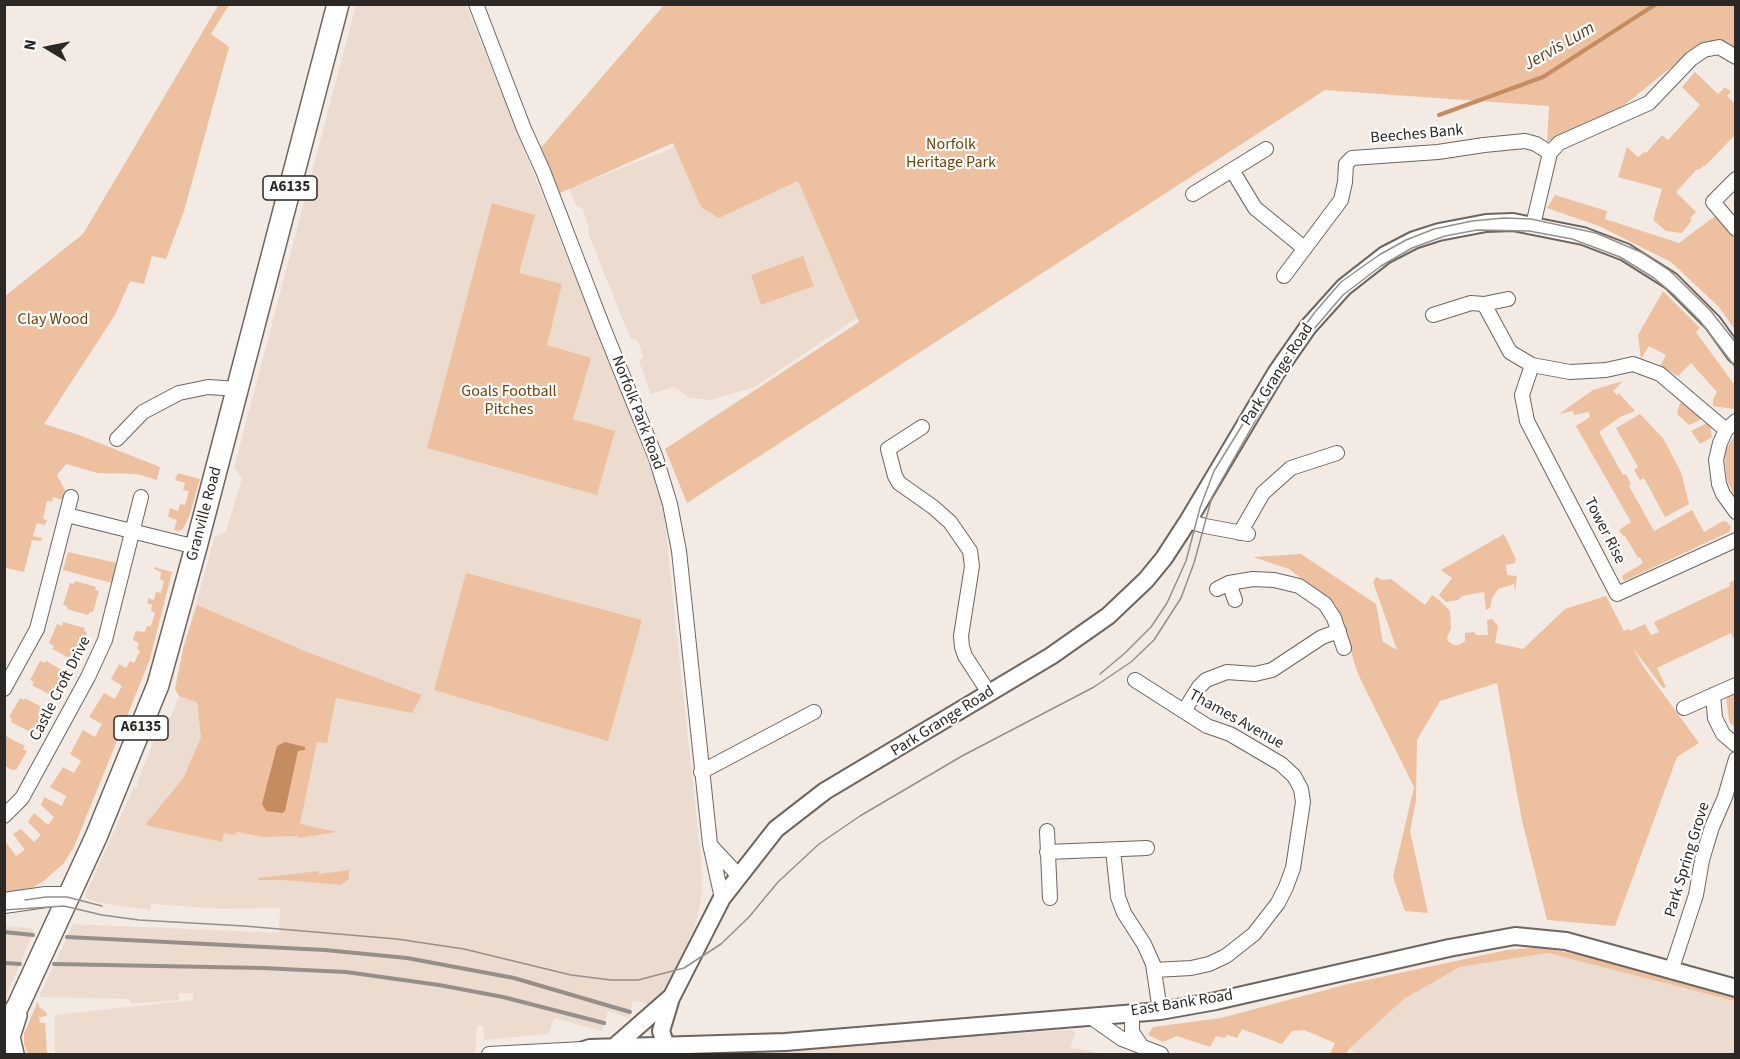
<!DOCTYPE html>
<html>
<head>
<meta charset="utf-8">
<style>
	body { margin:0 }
	#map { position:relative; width:1740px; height:1059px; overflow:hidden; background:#f3eae3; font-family:"Source Sans 3",sans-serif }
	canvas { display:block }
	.frame { position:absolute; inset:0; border:6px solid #2b2825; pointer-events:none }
	.north { position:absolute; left:18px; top:18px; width:60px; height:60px; -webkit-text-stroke:4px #fff; paint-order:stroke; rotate:280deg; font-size:16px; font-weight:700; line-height:24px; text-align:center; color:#2b2825 }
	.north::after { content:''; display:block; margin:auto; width:21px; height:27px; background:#2b2825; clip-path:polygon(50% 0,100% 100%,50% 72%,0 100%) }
</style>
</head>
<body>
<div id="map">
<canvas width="1740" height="1059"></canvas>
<div class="frame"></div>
<div class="north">N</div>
</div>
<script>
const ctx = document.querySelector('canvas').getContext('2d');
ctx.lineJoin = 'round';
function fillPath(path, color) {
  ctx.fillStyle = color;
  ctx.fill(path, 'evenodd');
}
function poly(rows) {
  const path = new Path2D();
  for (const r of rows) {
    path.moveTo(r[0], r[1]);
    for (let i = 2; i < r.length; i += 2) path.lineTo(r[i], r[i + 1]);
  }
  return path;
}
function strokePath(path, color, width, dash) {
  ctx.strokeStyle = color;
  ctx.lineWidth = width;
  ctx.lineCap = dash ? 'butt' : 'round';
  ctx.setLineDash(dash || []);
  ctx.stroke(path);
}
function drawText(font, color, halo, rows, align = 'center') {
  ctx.font = font + ' "Source Sans 3",sans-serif';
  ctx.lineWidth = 4.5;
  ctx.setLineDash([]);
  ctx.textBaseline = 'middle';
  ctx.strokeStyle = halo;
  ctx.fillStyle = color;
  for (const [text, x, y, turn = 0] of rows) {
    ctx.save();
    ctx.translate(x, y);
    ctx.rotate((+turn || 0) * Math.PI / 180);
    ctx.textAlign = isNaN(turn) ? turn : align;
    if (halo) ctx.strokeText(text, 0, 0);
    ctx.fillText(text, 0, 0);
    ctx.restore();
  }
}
fillPath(poly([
	[356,5,466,5,644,449,650,455,658,480,664,515,701,858,702,890,698,916,684,953,659,997,652,1005,633,1000,629,1018,608,1011,602,1031,554,1018,549,1034,484,1040,483,1026,477,1025,475,1054,55,1054,55,1015,193,1000,193,993,179,993,179,1000,132,1004,129,999,39,997,73,924,279,933,280,908,222,909,151,904,150,910,101,903,87,899,85,895,134,787,139,788,137,783,163,717,171,717,179,696,175,689,183,649,215,536,226,532,242,478,234,468],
	[769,103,858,317,755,387,711,400,690,398,674,387,651,394,640,364,640,360,643,356,638,341,630,338,588,233,589,228,583,209,576,205,569,188,661,153],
	[5,926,31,928,34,931,5,998],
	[1548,953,1641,973,1735,1000,1735,1054,1355,1054,1350,1048,1404,999,1460,967],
	[1073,1030,1075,1034,1070,1047,1104,1054,688,1054,686,1053]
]), '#ecdcd0');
fillPath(poly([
	[219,4,229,5,211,34,229,47,184,211,166,259,152,256,144,284,130,281,115,315,44,424,79,435,160,467,157,480,137,474,97,473,66,464,57,475,65,490,63,500,53,497,52,502,47,501,43,519,47,520,45,525,37,523,33,536,42,538,41,541,32,540,24,572,6,568,5,571,5,296,83,234],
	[664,5,1735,5,1735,49,1718,41,1699,45,1618,110,1547,142,1549,106,1325,90,687,503,665,449,859,322,798,181,719,218,701,207,673,143,558,194,539,150],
	[1695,72,1718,94,1725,87,1731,92,1727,96,1735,104,1735,135,1705,166,1704,165,1699,170,1697,169,1676,192,1696,212,1690,218,1692,220,1682,233,1666,231,1653,220,1662,189,1618,177,1627,147,1638,157,1644,152,1646,153,1662,135,1668,140,1700,105,1682,87],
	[1555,195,1607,211,1605,219,1679,243,1715,216,1735,239,1735,330,1719,307,1671,262,1599,226,1547,208],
	[492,203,535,215,519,273,562,284,547,345,591,358,573,419,615,431,597,495,427,448],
	[803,256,814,286,761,305,751,275],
	[1663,291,1700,328,1696,332,1733,383,1735,382,1735,407,1733,409,1713,406,1713,399,1717,392,1691,363,1678,376,1660,366,1666,355,1649,346,1641,359,1638,335],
	[1623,381,1613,391,1617,395,1619,393,1635,411,1620,417,1599,432,1623,475,1626,474,1631,484,1629,486,1654,531,1692,510,1704,532,1721,522,1726,521,1731,527,1729,532,1624,581,1622,576,1643,563,1640,557,1638,558,1625,536,1623,536,1619,530,1631,522,1576,426,1590,417,1589,412,1574,415,1573,411,1559,414,1593,390],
	[1683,402,1702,419,1689,425,1677,414,1680,403],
	[1640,414,1663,438,1681,472,1689,504,1665,517,1644,478,1640,480,1634,470,1638,467,1616,428],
	[1707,423,1710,425,1712,437,1700,444,1691,431],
	[1735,435,1735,497,1727,480,1724,452],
	[178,473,200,479,189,517,183,529,178,531,174,530,177,520,168,517,170,508,178,511,180,504,185,505,189,491,183,490,185,483,175,480],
	[1504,534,1516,559,1515,563,1506,565,1507,575,1517,576,1515,592,1514,584,1498,589,1492,598,1490,608,1486,610,1484,592,1462,596,1458,600,1446,602,1439,595,1452,578,1441,570],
	[68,552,117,563,112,583,63,570],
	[1301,554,1376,604,1383,642,1397,650,1373,582,1376,577,1382,580,1391,579,1425,605,1432,595,1438,599,1450,611,1451,629,1447,637,1448,641,1454,645,1459,645,1465,641,1465,633,1474,632,1476,635,1488,635,1487,620,1492,619,1498,626,1495,643,1523,649,1565,609,1606,596,1624,631,1629,629,1630,631,1645,624,1651,635,1659,632,1654,622,1730,586,1729,583,1735,580,1735,642,1731,633,1657,668,1666,687,1663,688,1633,648,1643,666,1699,743,1677,757,1615,926,1547,920,1522,821,1497,683,1440,701,1417,740,1416,801,1410,831,1428,913,1405,911,1393,877,1414,787,1358,674,1336,605,1289,569,1253,557],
	[154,567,172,572,150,659,74,847,63,864,45,880,26,892,5,897,5,841,16,856,25,850,13,834,21,829,34,842,41,835,28,822,34,813,48,825,54,817,41,805,44,797,62,806,66,796,50,787,63,767,74,773,81,761,70,754,83,730,95,737,102,724,89,717,104,693,115,699,122,686,111,679,119,664,126,668,130,661,134,663,140,651,137,649,139,643,133,640,135,633,137,631,145,632,147,626,151,626,155,613,151,611,152,605,147,603,148,601,148,598,154,600,156,592,161,593,164,581,160,579,161,572,154,569],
	[466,573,642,620,608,741,434,690],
	[75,581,96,587,95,590,99,591,93,612,90,612,88,615,67,609,67,606,63,605,70,583,74,584],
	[197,605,307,652,422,695,412,713,336,698,327,743,317,742,300,824,337,832,298,838,298,836,263,837,236,832,235,835,224,833,222,842,145,825,184,777,201,737,197,702,179,696,175,689,183,649],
	[63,622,85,628,84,631,87,632,83,646,77,658,74,657,72,660,62,654,52,649,54,646,49,643,57,624,62,626],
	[40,661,45,663,46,661,66,672,65,675,68,676,57,695,54,693,52,696,32,685,34,682,30,680],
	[1735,691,1735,728,1729,721,1726,696],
	[20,698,24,700,25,698,45,709,44,712,47,714,36,733,33,731,32,733,11,722,12,719,9,717],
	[4,735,25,746,23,749,27,751,16,770,13,769,12,770,5,766],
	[349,870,349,879,341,885,284,880,258,880,258,878,319,871,319,874],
	[1541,947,1599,959,1735,994,1735,1001,1548,953,1460,967,1404,999,1350,1048,1346,1054,1330,1054,1335,1043,1304,1030,1292,1031,1282,1044,1242,1029,1237,1038,1227,1035,1225,1038,1216,1036,1210,1047,1177,1036,1163,1042,1148,1035,1153,1027,1221,1018,1348,984,1507,950],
	[38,1001,39,1007,46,1012,47,1016,39,1017,40,1023,45,1023,47,1054,28,1054,24,1044,24,1034]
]), '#edc1a0');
fillPath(poly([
	[285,742,305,747,305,750,298,751,285,811,282,813,266,811,262,804,276,750,277,746]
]), '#c48c5f');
strokePath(poly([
	[1439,115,1543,77,1656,4]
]), '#c48c5f', 4);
const minor = poly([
	[476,4,524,129,543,171,603,327,656,458,670,504,679,551,710,844,722,898],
	[1232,170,1266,149],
	[1736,179,1713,202,1736,229],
	[1193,194,1232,170,1255,208,1304,248],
	[1533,225,1550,153,1559,143,1649,103,1691,59,1704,50,1719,47,1736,57],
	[1284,276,1341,200,1345,182,1346,164,1352,158,1438,152,1484,145,1525,141,1536,144,1550,153],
	[1484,304,1508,299],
	[1433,315,1471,303,1484,304,1510,352,1532,365,1570,372,1606,370,1633,364,1660,374,1726,430],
	[1532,365,1522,395,1527,421,1617,594,1736,540],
	[1736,421,1726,430,1720,443,1716,460,1719,484,1723,494,1736,512],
	[922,427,888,449,895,476,899,483,933,507,950,522,970,551,972,566,961,636,962,647,965,656,989,693],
	[117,439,143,412,179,393,208,387,238,389],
	[67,515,196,547],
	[1188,521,1205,526,1248,534],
	[1240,533,1263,493,1291,468,1337,453],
	[1229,583,1235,600],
	[1217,589,1229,583,1253,579,1274,580,1299,586,1325,604,1334,618,1344,648],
	[1135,680,1207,726,1230,734,1281,764,1294,776,1301,789,1303,802,1293,868,1286,887,1278,903,1254,934,1226,956,1209,964,1191,968,1154,970],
	[4,689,37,629,71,497],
	[1713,695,1715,718,1723,734,1736,745],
	[1684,708,1736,685],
	[1184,711,1199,687,1206,680,1227,672,1255,674,1272,670,1322,637,1339,631],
	[701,772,814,712],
	[4,816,22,798,88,677,105,640,141,497],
	[1047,831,1050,898],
	[711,846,739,876],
	[1113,850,1118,897,1124,913,1144,944,1153,964,1160,1011],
	[1047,852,1147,848],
	[1671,971,1696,895,1702,860,1712,827,1725,797,1736,759],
	[1132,1013,1132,1032,1142,1047],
	[1089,1016,1122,1039,1161,1054],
	[489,1054,583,1049]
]);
const tertiary = poly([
	[666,1046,661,1031,671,998,722,898,776,829,825,791,1051,656,1108,616,1146,580,1164,558,1188,521,1276,373,1308,327,1344,287,1385,255,1414,240,1439,232,1486,223,1513,222,1583,236,1625,252,1671,281,1713,323,1736,355],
	[613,1048,670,998],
	[571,1054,590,1048,785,1042,1160,1011,1216,1001,1449,948,1515,936,1566,941,1736,988]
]);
const secondary = poly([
	[4,903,46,897,67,897]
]);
const primary = poly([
	[4,1027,18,1006,96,837,158,685,196,547,338,4],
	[13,1054,9,1037,16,1015]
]);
strokePath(minor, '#6d655f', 16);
strokePath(tertiary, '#6d655f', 20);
strokePath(secondary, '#6d655f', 22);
strokePath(primary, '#6d655f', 24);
strokePath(minor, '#fff', 14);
strokePath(tertiary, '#fff', 16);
strokePath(secondary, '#fff', 20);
strokePath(primary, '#fff', 21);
strokePath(poly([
	[1100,674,1125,653,1151,627,1167,603,1186,561,1200,508,1214,471,1294,341,1315,312,1341,282,1379,255,1406,240,1434,229,1472,221,1504,218,1531,219,1596,233,1643,253,1670,271,1710,310,1736,343],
	[25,900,46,897,67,897,102,906],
	[4,910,64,906,102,915,139,920,244,926,397,939,464,949,571,975,611,980,638,980,684,968,721,944,749,917,778,882,819,844,860,816,962,756,1094,687,1131,662,1154,640,1181,598,1194,563,1212,497,1278,381,1308,336,1343,295,1381,266,1412,248,1445,236,1477,230,1529,231,1572,239,1620,257,1654,278,1673,294,1700,321,1736,368]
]), '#958f8a', 1.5);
strokePath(poly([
	[4,932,33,935],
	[67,937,325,950,407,958,514,978,630,1012],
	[4,963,20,964],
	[54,964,262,968,346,972,439,985,503,997,604,1023]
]), '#958f8a', 4);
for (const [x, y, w] of [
	[290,188,54],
	[141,728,54]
]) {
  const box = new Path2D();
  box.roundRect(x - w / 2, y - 12, w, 24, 4.5);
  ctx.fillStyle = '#fff';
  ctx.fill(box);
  strokePath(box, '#2b2825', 1.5);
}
drawText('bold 15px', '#2b2825', null, [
	["A6135",290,188],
	["A6135",141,728]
]);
drawText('16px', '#2b2825', '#fff', [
	["Beeches Bank",1417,135,-5],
	["Park Grange Road",1278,375,-57],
	["Norfolk Park Road",637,413,69],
	["Granville Road",205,514,-75],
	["Tower Rise",1604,531,63],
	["Castle Croft Drive",61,689,-63],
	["Thames Avenue",1236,720,29],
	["Park Grange Road",943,722,-32],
	["Park Spring Grove",1688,860,-73],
	["East Bank Road",1182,1004,-9]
]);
drawText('16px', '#733e04', '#fff', [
	["Norfolk",951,145],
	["Heritage Park",951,163],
	["Clay Wood",53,320],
	["Goals Football",509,392],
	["Pitches",509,410]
]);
drawText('italic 18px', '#623b19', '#fff', [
	["Jervis Lum",1560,47,-30]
]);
</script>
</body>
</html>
